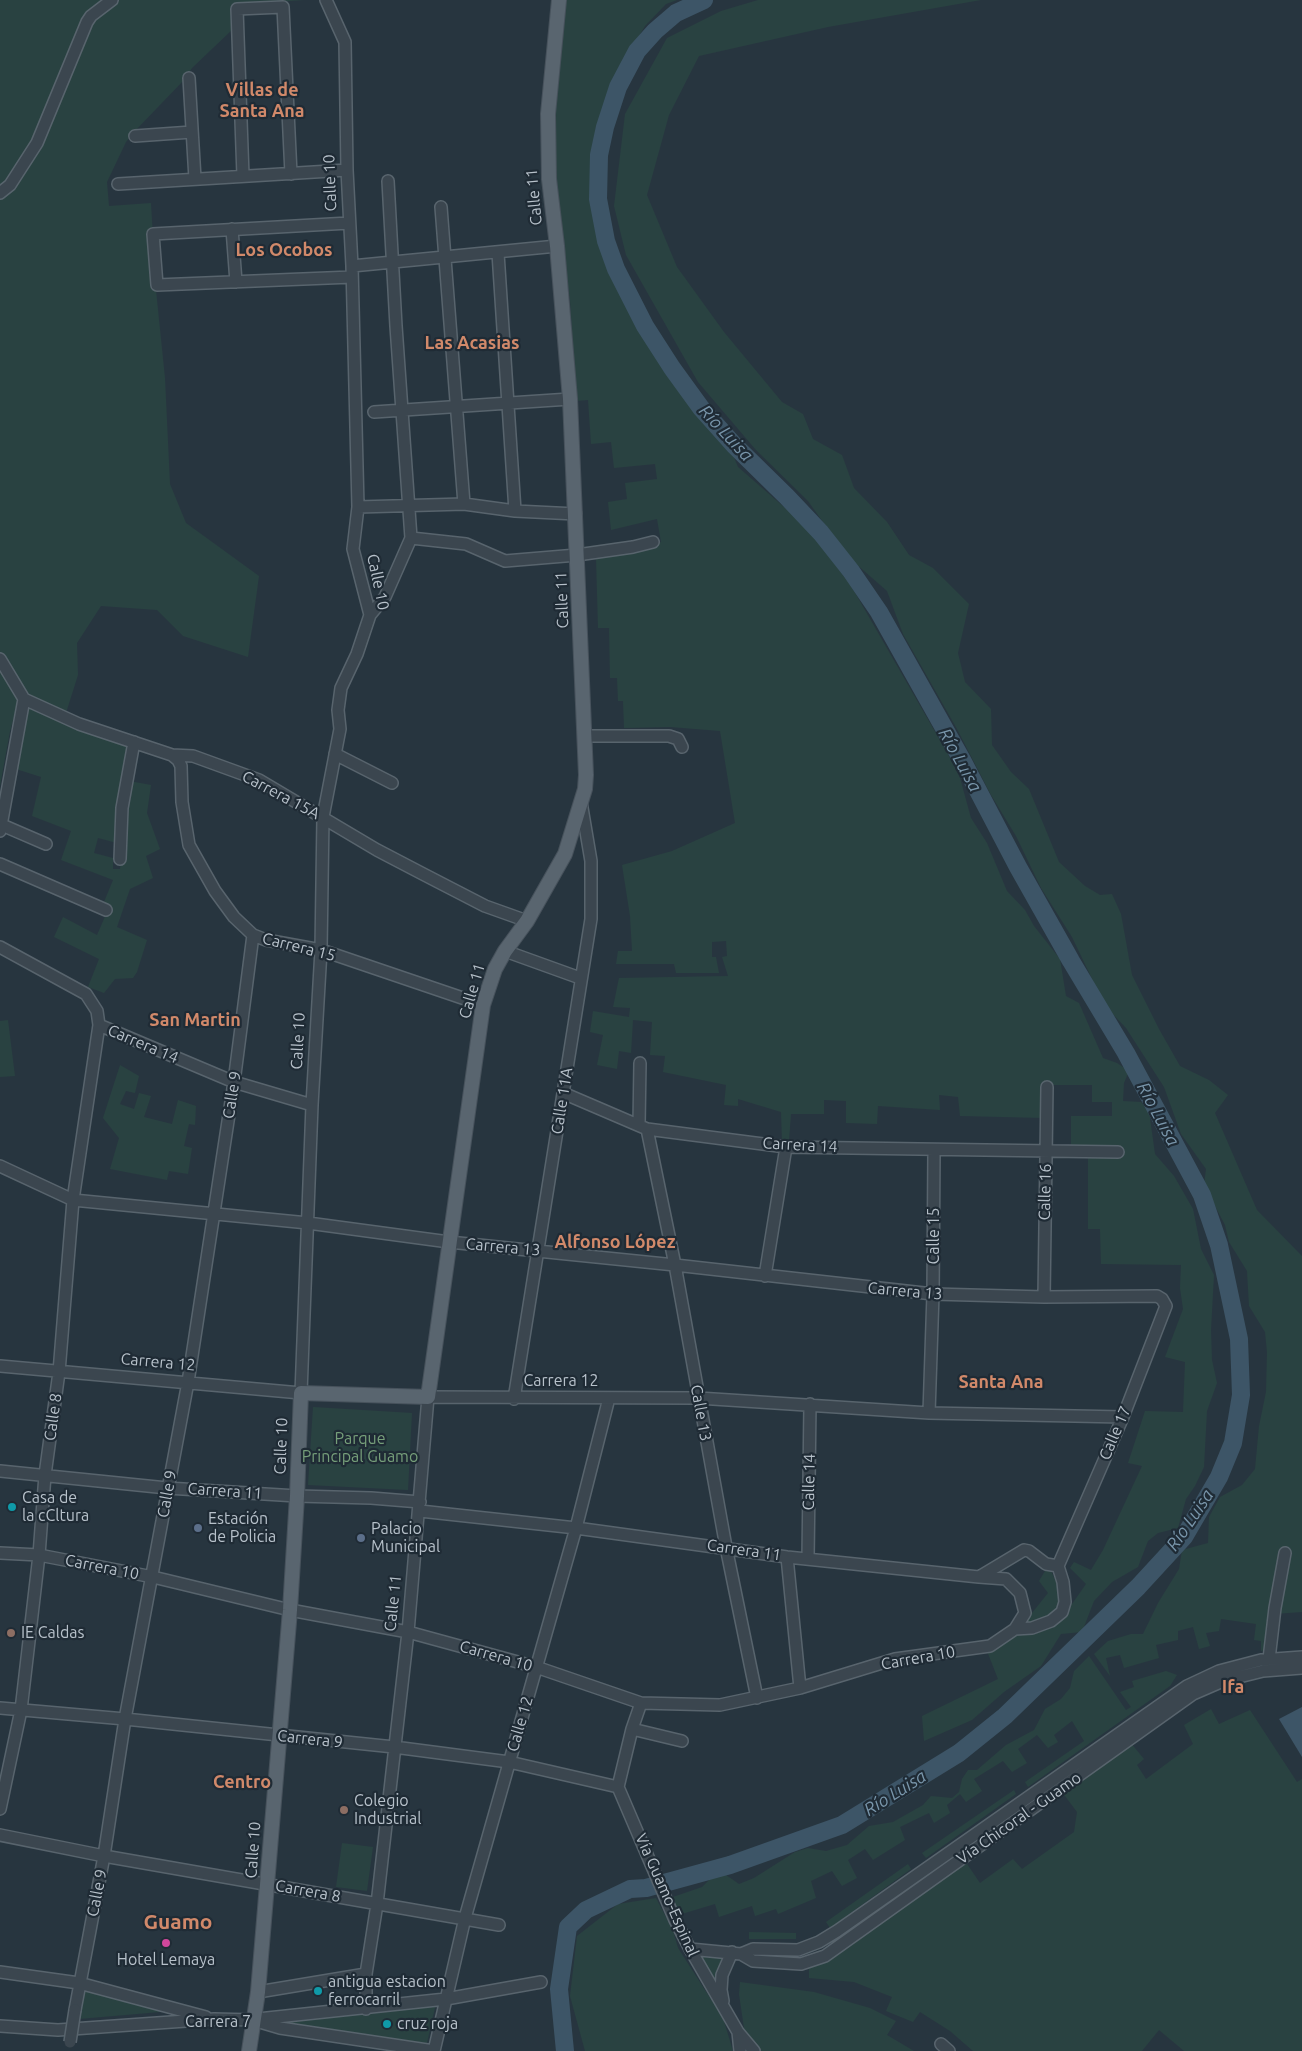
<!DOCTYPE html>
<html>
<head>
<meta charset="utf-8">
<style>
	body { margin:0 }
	canvas { display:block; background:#27353f }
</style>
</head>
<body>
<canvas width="1302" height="2051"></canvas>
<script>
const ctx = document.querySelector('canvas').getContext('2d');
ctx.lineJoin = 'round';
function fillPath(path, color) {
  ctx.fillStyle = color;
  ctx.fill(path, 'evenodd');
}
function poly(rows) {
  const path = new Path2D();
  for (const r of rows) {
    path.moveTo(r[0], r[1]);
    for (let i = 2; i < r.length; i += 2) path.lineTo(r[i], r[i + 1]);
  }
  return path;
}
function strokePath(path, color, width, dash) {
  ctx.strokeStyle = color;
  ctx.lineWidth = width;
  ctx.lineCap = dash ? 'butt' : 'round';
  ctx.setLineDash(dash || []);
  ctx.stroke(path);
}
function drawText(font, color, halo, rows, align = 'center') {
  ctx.font = font + ' Ubuntu,sans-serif';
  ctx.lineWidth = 4.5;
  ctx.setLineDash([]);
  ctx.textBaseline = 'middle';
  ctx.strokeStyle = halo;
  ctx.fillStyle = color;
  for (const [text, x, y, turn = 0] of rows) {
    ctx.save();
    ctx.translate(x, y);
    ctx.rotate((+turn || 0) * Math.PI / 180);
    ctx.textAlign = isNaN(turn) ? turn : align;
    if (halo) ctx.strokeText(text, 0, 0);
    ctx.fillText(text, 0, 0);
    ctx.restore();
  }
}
fillPath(poly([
	[0,0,304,0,237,5,233,29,192,68,184,80,134,132,126,142,107,182,109,206,151,203,156,290,165,378,170,484,186,523,259,576,248,657,183,636,157,610,101,606,77,643,78,675,66,713,23,693,0,653],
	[565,0,677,0,666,4,645,26,619,70,601,112,597,139,593,185,601,241,619,287,646,338,666,368,730,448,738,467,807,527,850,584,949,756,960,778,971,818,987,843,1007,891,1025,910,1034,926,1060,959,1066,996,1079,1003,1103,1058,1117,1063,1129,1071,1124,1083,1123,1101,1141,1102,1149,1111,1155,1154,1174,1176,1193,1209,1201,1249,1214,1275,1211,1330,1212,1360,1217,1383,1207,1411,1204,1467,1195,1486,1186,1499,1178,1528,1158,1533,1148,1541,1138,1567,1112,1582,1094,1601,1082,1632,1061,1634,1041,1666,1004,1692,972,1720,924,1741,922,1716,998,1679,985,1646,1032,1613,1048,1593,1039,1581,1045,1571,1051,1571,1060,1590,1072,1604,1086,1584,1070,1568,1074,1562,1091,1570,1103,1550,1142,1466,1128,1463,1145,1411,1183,1412,1185,1362,1165,1357,1183,1309,1180,1288,1181,1265,1101,1264,1100,1229,1088,1229,1088,1155,1071,1148,1071,1116,1112,1116,1112,1102,1092,1102,1092,1085,1053,1085,1046,1080,1044,1118,960,1116,958,1097,939,1095,940,1110,878,1106,877,1124,846,1123,846,1101,824,1100,824,1114,791,1114,789,1141,782,1142,781,1112,738,1099,738,1106,724,1105,726,1085,663,1072,665,1056,650,1055,652,1022,633,1020,631,1053,619,1051,617,1069,597,1065,603,1035,590,1032,593,1011,629,1017,630,1008,613,1007,619,978,728,976,722,957,727,956,726,941,712,942,712,957,716,957,719,973,676,973,674,964,616,964,618,951,632,951,630,916,622,865,672,851,735,823,720,731,670,727,624,728,623,701,618,701,617,678,610,678,609,628,598,628,596,558,628,554,661,542,657,519,611,530,608,502,627,499,625,483,657,479,655,464,614,468,611,442,591,444,588,400,576,401,570,300,555,198,553,129],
	[758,0,981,0,828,27,699,56,669,115,647,195,677,267,724,332,782,402,803,414,813,439,842,455,854,488,887,522,909,555,933,568,969,604,958,653,965,682,991,709,992,745,1011,772,1029,789,1059,862,1085,886,1100,895,1112,894,1121,914,1132,975,1159,1029,1180,1066,1209,1080,1228,1095,1215,1113,1257,1210,1302,1256,1302,1612,1274,1614,1272,1650,1261,1651,1261,1641,1254,1640,1256,1624,1221,1619,1219,1631,1206,1633,1210,1646,1199,1649,1193,1627,1178,1631,1178,1640,1156,1645,1159,1658,1124,1668,1120,1655,1106,1658,1110,1676,1094,1654,1108,1641,1131,1634,1143,1634,1158,1603,1179,1569,1182,1550,1208,1543,1209,1517,1220,1497,1242,1485,1255,1469,1259,1426,1266,1392,1267,1352,1265,1332,1249,1306,1247,1271,1229,1242,1225,1225,1204,1185,1206,1169,1181,1134,1164,1087,1126,1028,1105,1006,1072,937,1041,888,1016,836,991,795,957,729,903,634,887,591,847,556,808,501,756,450,698,382,626,255,614,206,625,114,667,38,721,11],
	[0,668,19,699,10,731,0,786],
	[27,704,127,747,115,818,117,843,98,838,94,853,113,858,113,869,120,869,129,781,151,785,147,813,160,849,146,856,153,878,130,889,117,927,147,940,137,972,133,978,115,979,104,993,88,987,99,959,54,937,63,917,97,935,110,905,104,902,113,880,61,860,71,831,32,816,41,777,16,769],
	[8,1020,15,1076,0,1077,0,1021],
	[120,1065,139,1076,135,1093,126,1091,120,1104,134,1109,139,1093,151,1096,144,1117,172,1124,178,1100,196,1106,195,1125,189,1124,184,1146,192,1148,188,1174,169,1171,167,1180,110,1169,119,1138,103,1118],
	[313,1407,412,1413,408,1490,308,1485],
	[1089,1656,1126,1710,1131,1707,1120,1692,1134,1687,1132,1681,1166,1671,1177,1675,1170,1686,1028,1787,1025,1782,1084,1741,1072,1721,1054,1735,1058,1742,1048,1748,1037,1735,1018,1749,1027,1763,1012,1772,1003,1761,974,1779,982,1791,966,1802,960,1794,947,1805,950,1813,934,1823,929,1813,900,1827,905,1840,873,1860,865,1849,848,1860,857,1878,842,1886,832,1871,811,1881,816,1898,778,1914,776,1909,755,1916,752,1906,719,1917,715,1904,675,1916,670,1898,702,1887,713,1876,726,1875,739,1884,754,1878,795,1852,808,1848,826,1851,847,1845,869,1826,893,1822,923,1805,931,1796,952,1798,959,1792,962,1779,968,1770,977,1770,1006,1745,1034,1730,1045,1709,1061,1699,1070,1688,1074,1671],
	[1211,1709,1219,1724,1250,1710,1297,1782,1302,1779,1302,2051,1184,2051,1159,2030,1142,2051,973,2051,950,2031,920,2012,913,2022,886,2011,892,1997,854,1982,809,1978,809,1966,847,1949,965,1861,980,1883,1013,1859,1022,1869,1074,1832,1077,1812,1062,1792,1130,1742,1144,1759,1137,1765,1146,1779,1193,1744,1184,1725],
	[1014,1790,1016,1794,926,1858,922,1853],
	[342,1843,373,1847,367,1891,336,1887],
	[908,1864,911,1869,830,1928,826,1922],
	[656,1898,673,1931,678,1948,723,2018,733,2051,585,2051,570,1996,577,1936,618,1904],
	[749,1932,796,1933,796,1939,749,1939],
	[725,1954,713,1981,696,1955],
	[740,1982,814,1992,870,2008,896,2021,887,2035,914,2051,757,2051,745,2035,739,1994],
	[84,1989,183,2010,79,2019],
	[437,1999,427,2043,258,2024,258,2012,368,2011]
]), '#294241');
fillPath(poly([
	[1302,1707,1302,1757,1279,1719]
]), '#3d5567');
strokePath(poly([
	[565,2051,559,1989,568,1927,586,1910,630,1889,646,1888,730,1865,842,1825,959,1753,1005,1716,1138,1587,1184,1537,1219,1477,1233,1443,1241,1395,1239,1339,1219,1245,1202,1195,1126,1053,1071,961,1018,867,962,760,879,612,851,571,821,533,787,497,734,445,701,408,672,368,645,326,616,269,606,241,598,199,599,155,605,127,618,87,637,51,655,31,676,13,704,0]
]), '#3d5567', 18);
const minor = poly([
	[189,78,195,179],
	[135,136,192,132],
	[243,176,237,9,283,7,291,174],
	[118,184,347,170],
	[0,193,10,185,37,143,87,22,91,16,112,0],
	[441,207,464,504],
	[349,223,153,234,157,285,352,277],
	[232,229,236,282],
	[498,253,515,511],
	[352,266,557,246],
	[374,412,570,399],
	[358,507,464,504,515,511,576,514],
	[411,538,466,544,505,561,577,555,633,547,653,542],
	[370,615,385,597,411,538,396,326,388,181],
	[0,659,24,699],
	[24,699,79,724,172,755,193,756,259,780,377,850,423,874,485,906,527,921],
	[584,736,669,736,678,739,682,747],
	[335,754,392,783],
	[172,755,178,760,181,766,182,802,189,845,215,891,234,917,253,935,266,940,321,950,483,1005],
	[2,825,46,844],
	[0,831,24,699],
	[120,859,122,808,134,742],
	[0,864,106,910],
	[0,947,86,994,97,1011,99,1025,234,1082,312,1105],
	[505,951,580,978],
	[563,1093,647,1129,786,1147,1118,1152],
	[639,1125,640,1063],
	[647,1129,675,1265,726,1547,757,1698],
	[0,1166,73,1200,308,1223,449,1242,675,1265,933,1294,1044,1297,1157,1296,1162,1299,1166,1306,1123,1417,1058,1566],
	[765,1276,786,1147],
	[1044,1297,1047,1087],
	[0,1366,301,1393,312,1105,321,950,323,817,340,729,338,710,341,688,357,654,370,615,353,549,358,507,352,266,347,170,345,42,326,0],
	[514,1399,591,919,591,861,581,802],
	[929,1413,933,1294,934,1150],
	[0,1471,167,1488,297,1496,371,1498,420,1502],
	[420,1511,576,1528,787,1557,979,1577,1024,1550,1029,1551,1046,1564,1058,1566],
	[0,1553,39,1555,153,1577,290,1610,408,1632,536,1667,641,1703,720,1705,800,1688,895,1659,990,1646,1015,1629,1025,1613,1020,1593,1006,1579,979,1577],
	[787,1557,800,1688],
	[808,1559,810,1404],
	[1015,1629,1032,1628,1051,1621,1062,1612,1065,1602,1063,1582,1058,1566],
	[1269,1659,1275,1608,1285,1553],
	[0,1708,125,1719,394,1747,509,1762,618,1787],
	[632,1729,682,1741],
	[618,1787,675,1920,690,1949,738,2032,754,2051],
	[618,1787,632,1729,641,1703],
	[0,1809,21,1710,39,1555,45,1475,59,1372,73,1200,99,1025],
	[0,1835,104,1856,499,1925],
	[690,1949,741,1954,753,1961,801,1964,825,1956,1193,1694,1223,1681,1263,1671,1302,1668],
	[741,1954,753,1949,798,1950,819,1942,837,1931,1187,1686,1219,1671,1261,1660,1302,1657],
	[0,1972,79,1983,206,2017],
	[258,1992,366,1974],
	[723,2001,721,1990,722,1975,732,1952],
	[366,2009,366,1974,377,1904,408,1632,428,1397,698,1398,929,1413,1123,1417],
	[75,2010,104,1856,125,1719,188,1382,234,1082,253,935],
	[258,2019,446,1999,541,1982],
	[0,2026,58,2030,214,2019,253,2020,280,2028,434,2051],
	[738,2032,740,2051],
	[941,2044,949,2051],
	[434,2051,465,1918,576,1528,609,1398]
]);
const major = poly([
	[249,2051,258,1992,290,1610,297,1496,301,1393,428,1397,483,1005,495,969,505,951,527,921,565,854,585,789,586,775,570,399,557,246,549,179,548,114,559,0]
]);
strokePath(minor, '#58646d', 14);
strokePath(major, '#47525c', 16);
strokePath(minor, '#3b464f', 11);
strokePath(major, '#59656f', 14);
const minorBridge = poly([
	[70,2042,75,2010]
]);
strokePath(minorBridge, '#58646d', 14, []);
strokePath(minorBridge, '#3b464f', 11);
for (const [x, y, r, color] of [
	[12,1507,5,"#0f9aa8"],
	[198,1528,5,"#5c6f8a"],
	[361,1538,5,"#5c6f8a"],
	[11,1633,5,"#8d6e63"],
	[344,1810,5,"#8d6e63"],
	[166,1943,5,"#d1479c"],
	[318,1991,5,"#0f9aa8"],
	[387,2024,5,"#0f9aa8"]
]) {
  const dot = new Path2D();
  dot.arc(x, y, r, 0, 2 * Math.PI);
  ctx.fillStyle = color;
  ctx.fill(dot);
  strokePath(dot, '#1f2b35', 2);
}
drawText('16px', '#b7c1ca', '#1f2b35', [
	["Calle 10",330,183,-92],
	["Calle 11",534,197,-95],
	["Calle 10",378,582,78],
	["Calle 11",562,600,-92],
	["Carrera 15A",281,795,28],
	["Carrera 15",299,947,14],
	["Calle 11",472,991,-74],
	["Calle 10",298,1041,-87],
	["Carrera 14",143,1044,23],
	["Calle 9",232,1095,-81],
	["Calle 11A",562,1101,-81],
	["Carrera 14",800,1145,3],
	["Calle 16",1045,1192,-89],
	["Calle 15",934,1236,-90],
	["Carrera 13",503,1247,5],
	["Carrera 13",905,1291,5],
	["Carrera 12",158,1362,5],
	["Carrera 12",561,1381],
	["Calle 13",701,1413,80],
	["Calle 8",53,1417,-82],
	["Calle 17",1115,1433,-67],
	["Calle 10",281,1446,-88],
	["Calle 14",809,1482,-89],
	["Carrera 11",225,1491,4],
	["Calle 9",167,1494,-80],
	["Carrera 11",744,1550,8],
	["Carrera 10",102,1567,11],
	["Calle 11",393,1603,-84],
	["Carrera 10",496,1656,16],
	["Carrera 10",918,1658,-10],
	["Calle 12",520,1724,-74],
	["Carrera 9",310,1739,6],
	["Vía Chicoral - Guamo",1019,1818,-35],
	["Calle 10",253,1850,-86],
	["Carrera 8",308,1891,10],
	["Calle 9",97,1893,-79],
	["Vía Guamo-Espinal",667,1895,66],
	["Carrera 7",218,2022]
]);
drawText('16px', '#769f7a', '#1f2b35', [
	["Parque",360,1439],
	["Principal Guamo",360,1457]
]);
drawText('16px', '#b7c1ca', '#1f2b35', [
	["Casa de",22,1498],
	["la cCltura",22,1516],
	["Estación",208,1519],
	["de Policia",208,1537],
	["Palacio",371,1529],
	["Municipal",371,1547],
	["IE Caldas",21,1633],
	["Colegio",354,1801],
	["Industrial",354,1819],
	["Hotel Lemaya",166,1960,"center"],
	["antigua estacion",328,1982],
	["ferrocarril",328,2000],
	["cruz roja",397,2024]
], 'left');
drawText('bold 18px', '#d1896a', '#1f2b35', [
	["Villas de",262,90],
	["Santa Ana",262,111],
	["Los Ocobos",284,250],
	["Las Acasias",472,343],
	["San Martin",195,1020],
	["Alfonso López",615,1242],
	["Santa Ana",1001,1382],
	["Ifa",1233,1687],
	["Centro",242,1782]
]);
drawText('italic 18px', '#7996ab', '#1f2b35', [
	["Río Luisa",726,433,47],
	["Río Luisa",960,760,61],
	["Río Luisa",1158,1114,62],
	["Río Luisa",1190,1520,-56],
	["Río Luisa",895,1793,-32]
]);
drawText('bold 21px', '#d1896a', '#1f2b35', [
	["Guamo",178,1922]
]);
</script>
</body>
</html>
